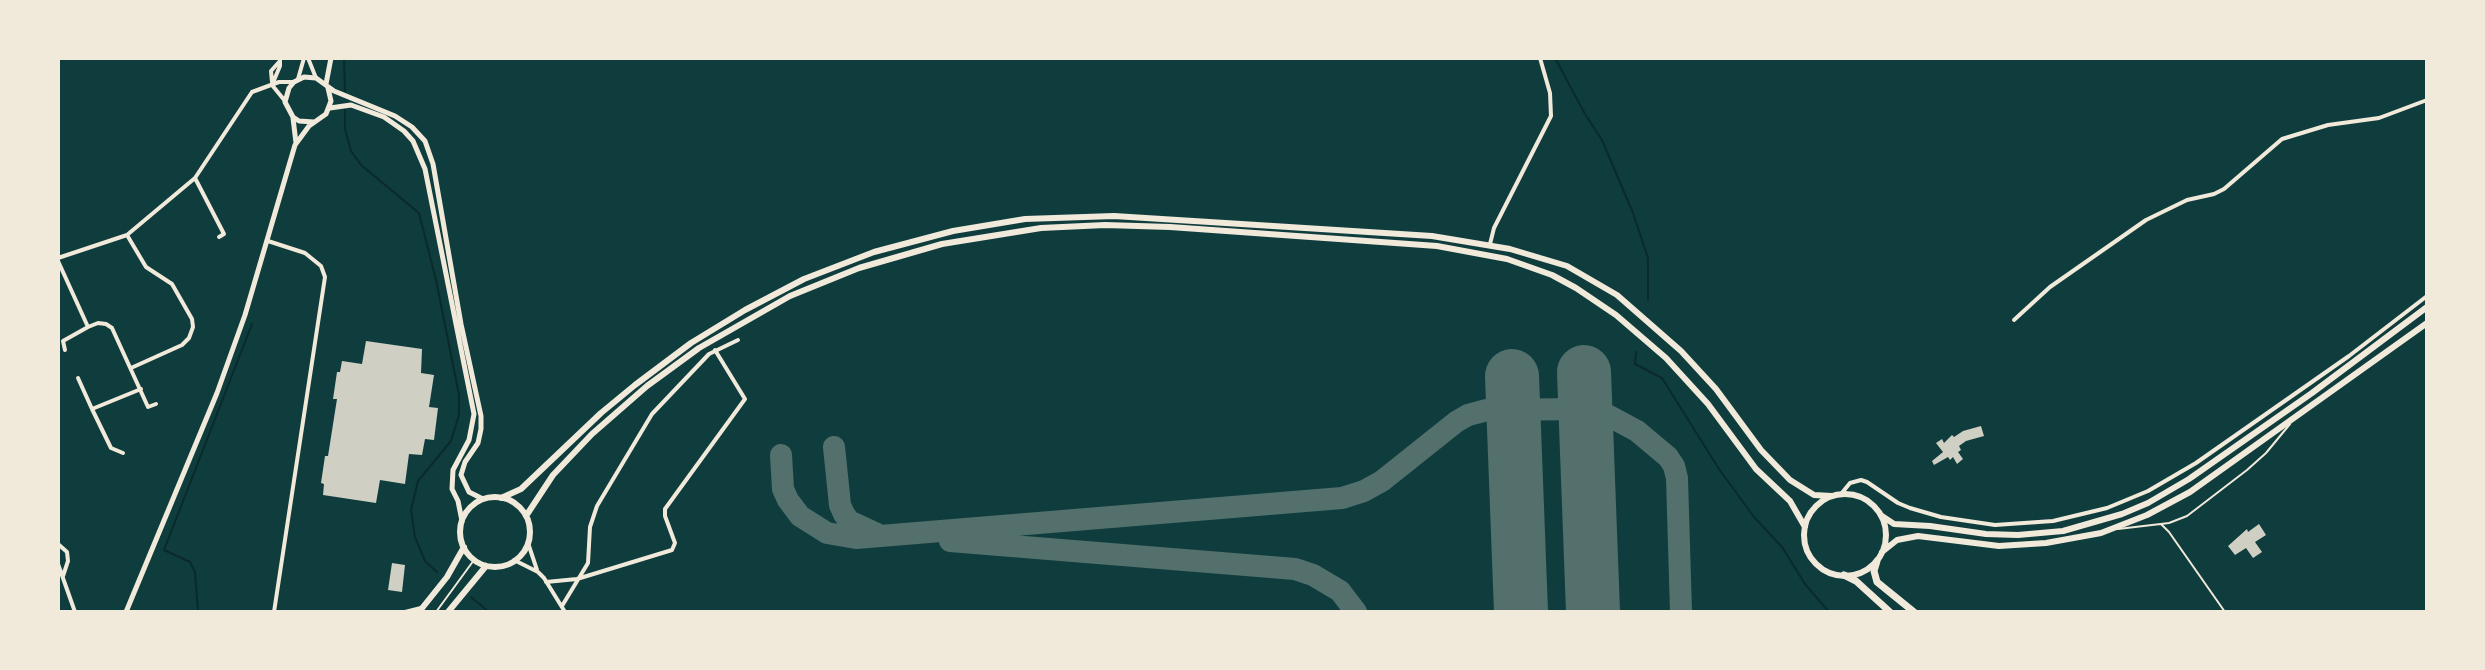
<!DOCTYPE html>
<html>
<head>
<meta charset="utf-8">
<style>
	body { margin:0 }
	#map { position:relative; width:2485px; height:670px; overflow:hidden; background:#0f3d3e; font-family:"Asap Condensed",sans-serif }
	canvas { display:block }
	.frame { position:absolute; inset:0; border:60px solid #f1e9da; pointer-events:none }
</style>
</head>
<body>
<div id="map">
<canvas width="2485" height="670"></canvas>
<div class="frame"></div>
</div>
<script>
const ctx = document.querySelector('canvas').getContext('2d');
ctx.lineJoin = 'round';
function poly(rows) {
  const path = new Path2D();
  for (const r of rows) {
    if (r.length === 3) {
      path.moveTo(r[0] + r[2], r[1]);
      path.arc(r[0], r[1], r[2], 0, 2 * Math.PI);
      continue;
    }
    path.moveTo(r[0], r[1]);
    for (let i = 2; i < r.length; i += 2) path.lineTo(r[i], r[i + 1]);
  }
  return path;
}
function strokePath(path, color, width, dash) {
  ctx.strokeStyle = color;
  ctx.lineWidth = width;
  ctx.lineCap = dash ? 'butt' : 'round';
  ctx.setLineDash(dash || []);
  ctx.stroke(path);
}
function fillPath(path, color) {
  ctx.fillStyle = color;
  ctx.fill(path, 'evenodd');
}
strokePath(poly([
	[344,58,345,91],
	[1555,58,1585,114,1602,140,1633,213,1648,258,1648,300],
	[345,110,345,129,351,151,361,165,419,213,436,280,459,395,459,415,451,441,418,481,411,510,415,537,425,561,437,572],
	[1636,352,1635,364,1662,378,1719,469,1754,517,1782,547,1805,584,1829,612],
	[471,597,489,612],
	[198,612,195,572,190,562,164,550,252,324]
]), '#0a2a2b', 2);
strokePath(poly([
	[834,447,840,505,844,514,849,521,877,534],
	[781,455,783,489,788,500,800,516,827,533,856,538,1342,498,1364,491,1382,481,1456,422,1468,415,1487,410,1585,409,1609,416,1637,431,1668,457,1674,466,1677,478,1681,612],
	[950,541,1295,569,1313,575,1340,591,1356,612]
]), '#53706d', 22);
strokePath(poly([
	[1584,372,1593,612],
	[1512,376,1521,612]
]), '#53706d', 54);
fillPath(poly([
	[366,341,422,349,421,373,434,375,429,407,438,408,434,440,425,439,422,455,409,454,405,484,380,480,376,503,323,495,324,484,321,483,325,456,328,456,337,399,333,399,337,372,340,372,342,361,362,364],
	[1981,426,1984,436,1966,441,1959,446,1961,450,1958,452,1963,459,1957,464,1953,457,1950,460,1948,457,1934,465,1932,461,1943,452,1936,443,1942,439,1944,443,1952,435,1954,437,1963,431],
	[2259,524,2266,535,2255,542,2262,552,2253,558,2246,548,2235,555,2228,546,2247,529,2248,532],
	[392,563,405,565,402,592,388,590]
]), '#cfcfc3');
strokePath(poly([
	[2161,524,2169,532,2225,612],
	[2118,529,2169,523,2187,516,2247,470,2266,453,2290,424],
	[436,612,474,560]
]), '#f1e9da', 2);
strokePath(poly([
	[308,58,316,78],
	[298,79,304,58],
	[272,82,271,71,279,62],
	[272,85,280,66,280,58],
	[272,85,285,101],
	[195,178,224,234,219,237],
	[127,235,146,267,172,284,192,319,193,327,189,338,182,345,131,368],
	[268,241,305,253,321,266,325,277,274,612],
	[1490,244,1494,228,1551,116,1550,93,1540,58],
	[58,258,127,235,195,178,252,92,279,82,294,82],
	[58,261,88,327,98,323,106,324,112,328,148,407,156,404],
	[2014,320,2050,287,2146,220,2187,200,2214,194,2224,189,2282,139,2328,125,2379,118,2427,100],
	[65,350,63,341,88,327],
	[78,378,92,409],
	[123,453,111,448,92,409,141,389],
	[1841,494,1850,483,1861,480,1867,482,1898,503,1910,508,1941,517,1995,525,2053,521,2107,508,2148,491,2196,463,2349,356,2427,296],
	[528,543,537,570],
	[58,544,67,552,68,561,63,576],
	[514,560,538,572,544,578,565,612],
	[58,564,75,612],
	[546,582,577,579,672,550,675,543,665,516,665,509,745,399,715,350],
	[562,606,588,563,590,527,597,506,652,414,709,354,738,340],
	[405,612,421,608]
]), '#f1e9da', 4);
strokePath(poly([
	[326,84,331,58],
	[330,108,351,105,384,117,404,131,413,141,425,169,474,414,469,440,453,470,452,489,458,501,462,521],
	[293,118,296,143],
	[314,122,299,121,293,117,285,102,289,88,294,82,304,77,316,78,334,91,395,116,412,127,425,141,433,164,461,324,481,416,481,429,478,443,465,462,461,475,469,492,483,499],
	[126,612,217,393,245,315,295,145,309,126,326,114,331,101,328,88]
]), '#f1e9da', 5);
strokePath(poly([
	[1845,535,41],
	[495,532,35],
	[501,498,521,489,601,413,635,385,691,343,745,310,804,279,874,252,953,231,1025,219,1114,216,1432,236,1510,249,1567,266,1617,295,1681,351,1716,389,1761,450,1790,480,1814,495,1832,496],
	[526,516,553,475,592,434,647,386,699,348,790,296,859,268,942,244,1041,228,1105,225,1170,227,1437,246,1507,259,1552,275,1576,288,1616,315,1666,358,1708,404,1756,469,1790,501,1805,527],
	[1882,516,1894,524,1930,526,1986,534,2018,535,2063,531,2122,514,2148,503,2189,479,2312,393,2427,307],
	[1882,552,1897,540,1918,536,1999,546,2046,543,2101,533,2147,515,2190,492,2427,323],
	[419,612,447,577,464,547],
	[448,612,486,566]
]), '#f1e9da', 6);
strokePath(poly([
	[1877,561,1874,571,1877,582,1914,612],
	[1844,575,1856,581,1890,612]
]), '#f1e9da', 7);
</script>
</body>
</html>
